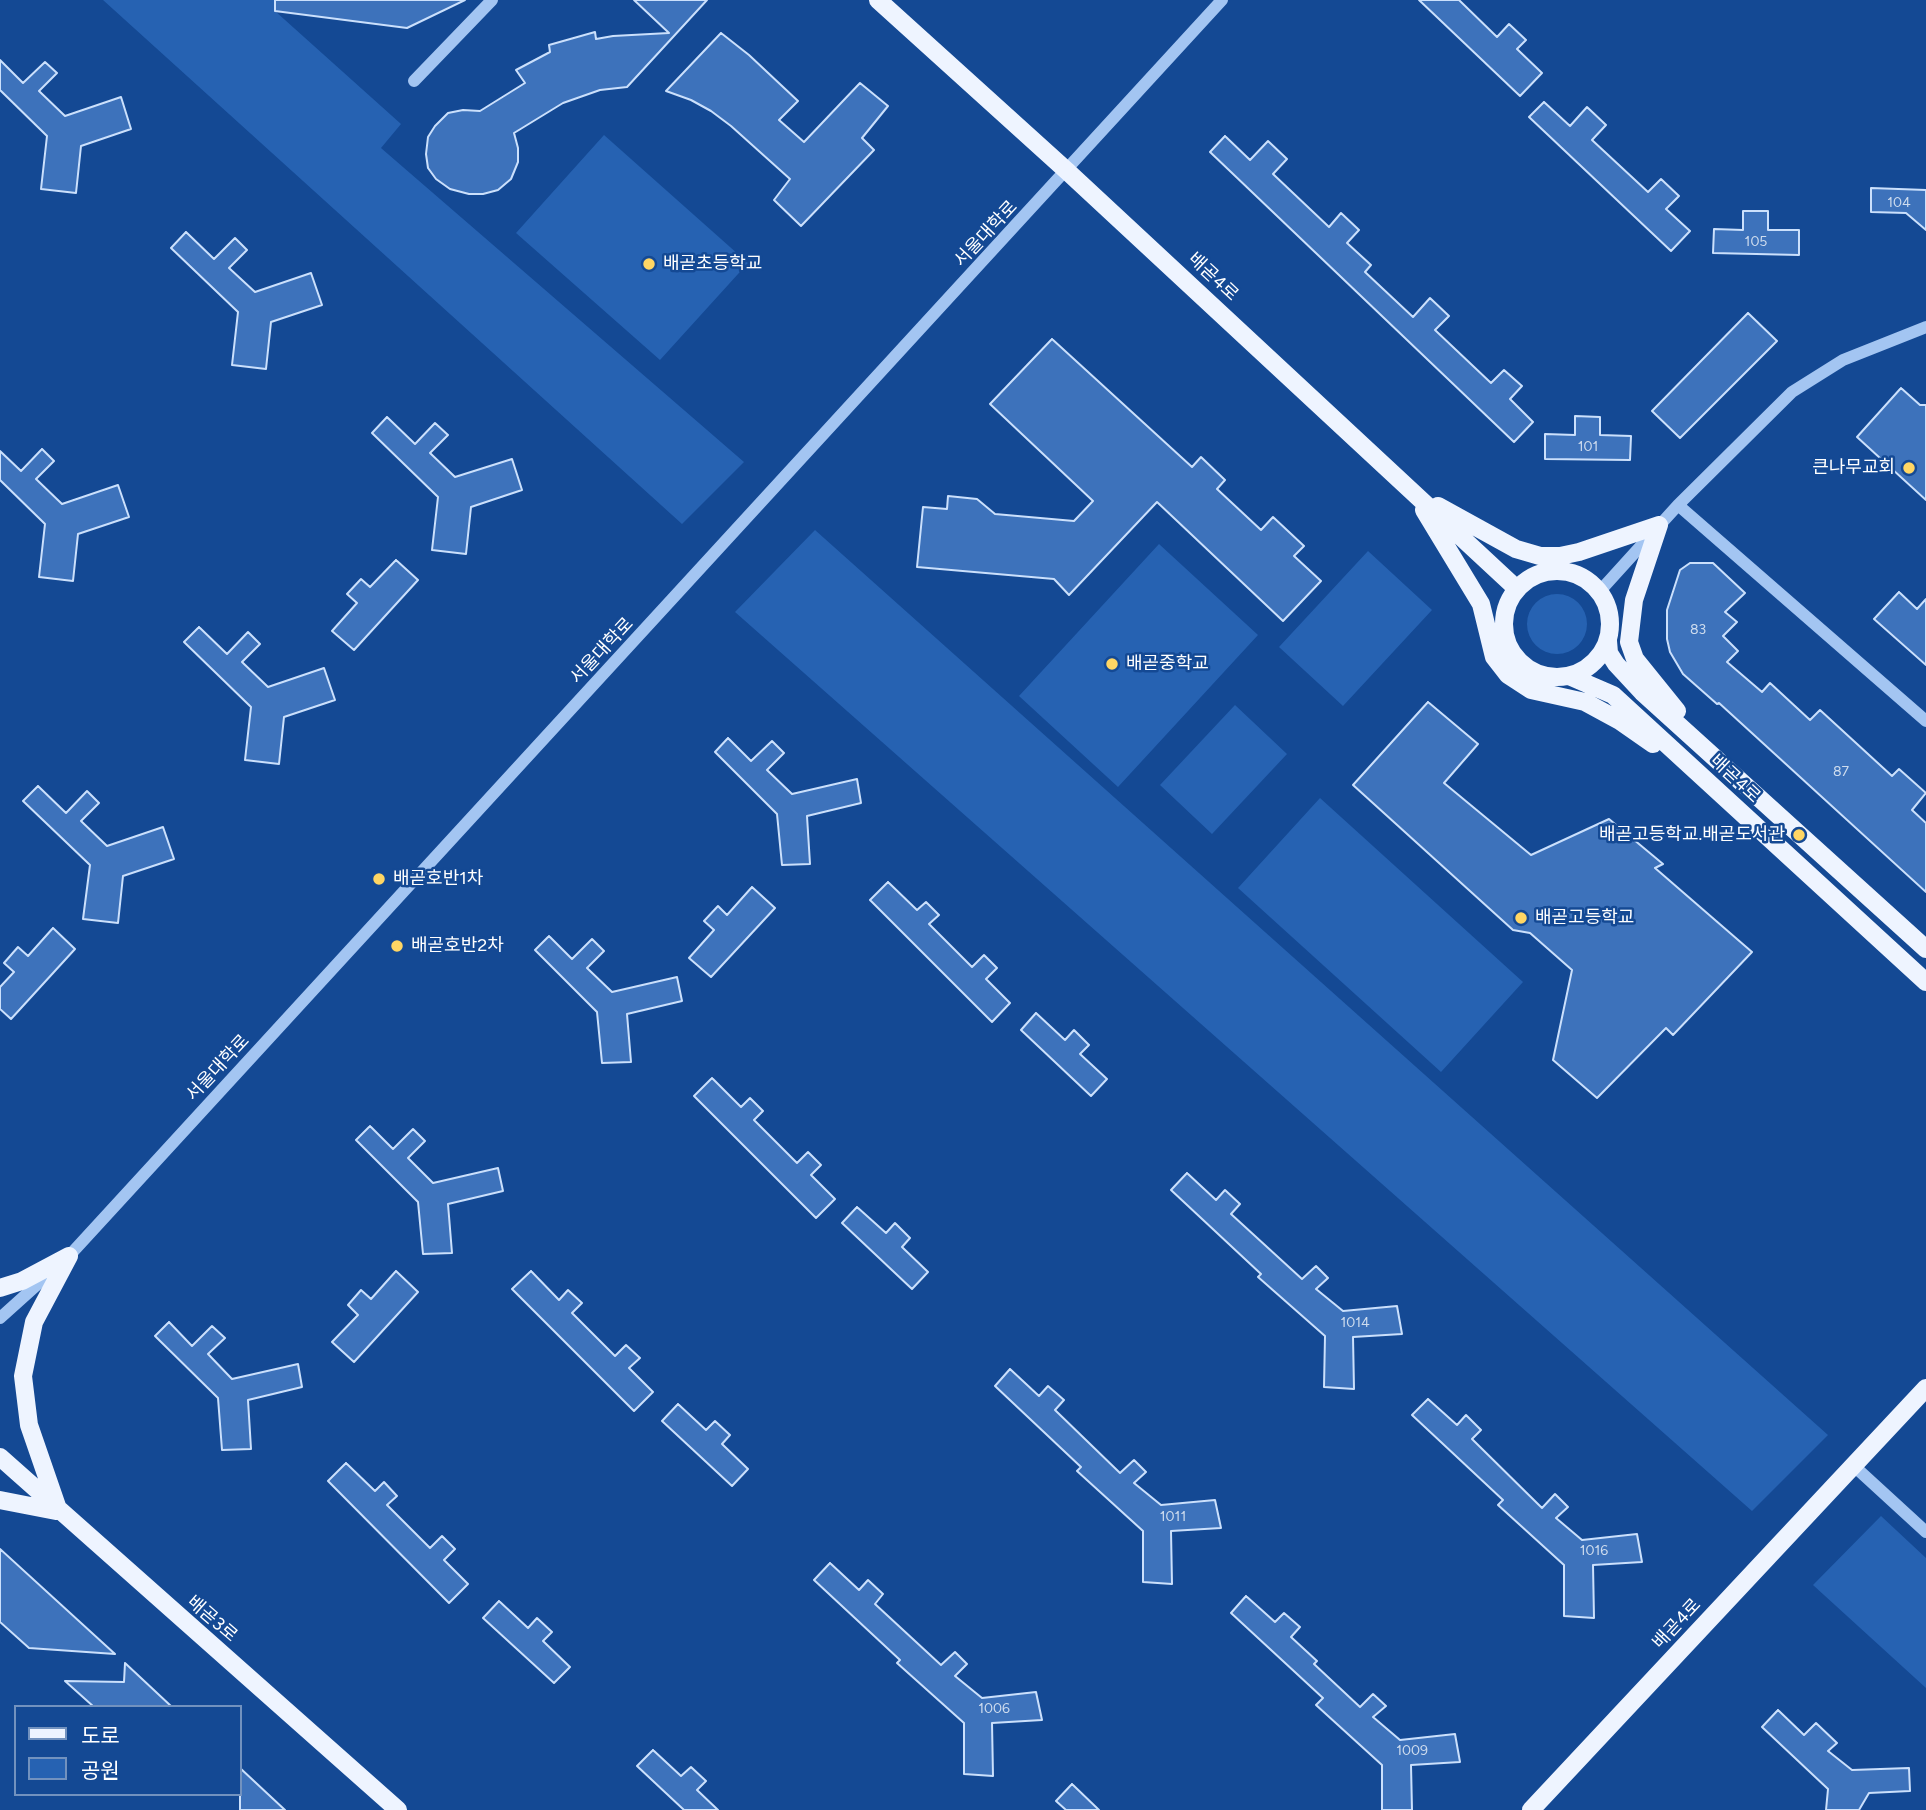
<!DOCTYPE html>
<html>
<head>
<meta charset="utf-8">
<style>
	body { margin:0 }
	#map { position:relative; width:1926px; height:1810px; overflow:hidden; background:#144994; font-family:Figtree,"Noto Sans KR",sans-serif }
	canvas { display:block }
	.legend { position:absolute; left:14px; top:1705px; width:228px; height:91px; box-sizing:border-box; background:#144994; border:2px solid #7292bf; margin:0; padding:9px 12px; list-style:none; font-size:21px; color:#fff }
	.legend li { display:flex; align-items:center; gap:14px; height:35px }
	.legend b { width:35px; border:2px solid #7292bf }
</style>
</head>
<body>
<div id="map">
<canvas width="1926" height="1810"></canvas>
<ul class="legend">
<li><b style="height:9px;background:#eef4ff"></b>도로</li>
<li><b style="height:19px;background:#2662b2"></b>공원</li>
</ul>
</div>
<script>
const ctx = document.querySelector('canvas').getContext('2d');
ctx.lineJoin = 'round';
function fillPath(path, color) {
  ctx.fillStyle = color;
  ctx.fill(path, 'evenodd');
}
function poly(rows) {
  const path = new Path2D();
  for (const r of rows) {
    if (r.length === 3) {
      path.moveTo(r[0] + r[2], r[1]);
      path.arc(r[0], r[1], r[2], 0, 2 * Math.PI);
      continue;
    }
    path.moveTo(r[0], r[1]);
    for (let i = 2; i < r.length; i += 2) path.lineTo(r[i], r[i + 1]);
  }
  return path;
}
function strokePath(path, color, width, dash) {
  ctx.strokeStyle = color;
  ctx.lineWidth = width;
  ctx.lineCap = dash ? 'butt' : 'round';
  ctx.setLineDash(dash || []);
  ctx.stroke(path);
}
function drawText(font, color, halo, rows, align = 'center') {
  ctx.font = font + ' Figtree,"Noto Sans KR",sans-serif';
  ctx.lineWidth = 5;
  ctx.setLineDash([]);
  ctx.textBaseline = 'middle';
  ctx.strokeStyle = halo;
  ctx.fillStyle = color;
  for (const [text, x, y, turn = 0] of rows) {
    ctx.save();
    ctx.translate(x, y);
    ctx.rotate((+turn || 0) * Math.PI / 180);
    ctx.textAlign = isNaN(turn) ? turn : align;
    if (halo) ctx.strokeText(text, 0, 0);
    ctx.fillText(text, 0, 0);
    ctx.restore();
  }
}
fillPath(poly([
	[103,0,283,0,275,11,401,124,381,148,744,462,682,524],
	[604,135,748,263,660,360,516,233],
	[815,530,1828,1435,1752,1511,735,612],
	[1159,544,1258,635,1118,787,1019,696],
	[1368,551,1432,610,1343,706,1279,647],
	[1557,624,30],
	[1235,705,1287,754,1212,834,1160,785],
	[1320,798,1523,982,1441,1072,1238,888],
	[1881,1516,1926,1558,1926,1688,1813,1585]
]), '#2662b2');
const building = poly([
	[275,0,465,0,407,28,275,11,275,0],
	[634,0,707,0,627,87,600,90,563,103,514,133,518,148,518,162,511,179,498,190,483,194,469,194,450,189,436,179,428,168,426,154,428,137,435,126,448,113,463,110,480,111,525,83,516,70,550,52,549,45,595,32,596,39,613,36,669,33,634,0],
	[1419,0,1459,0,1497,37,1509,24,1526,40,1517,49,1542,73,1520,96,1419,0],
	[721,33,749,55,798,101,779,120,804,142,860,83,888,106,862,138,874,150,801,226,774,200,790,179,731,126,711,111,691,100,666,91,721,33],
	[0,60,23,83,45,62,57,73,39,91,65,116,121,97,131,129,81,146,76,193,41,189,47,136,0,90,0,60],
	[1544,102,1570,126,1587,107,1606,125,1592,140,1648,192,1661,179,1679,196,1666,209,1690,231,1671,251,1529,117,1544,102],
	[1225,136,1250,160,1268,141,1287,159,1273,174,1329,227,1341,213,1359,230,1347,243,1371,265,1365,272,1413,317,1430,298,1449,316,1435,330,1491,383,1504,370,1522,386,1510,399,1533,422,1514,442,1210,152,1225,136],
	[1871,188,1926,190,1926,230,1906,213,1871,212,1871,188],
	[1743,211,1768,211,1768,230,1799,230,1799,255,1713,253,1714,229,1743,230,1743,211],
	[186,232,214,259,235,238,247,250,229,268,255,292,311,273,322,305,271,322,266,369,232,365,238,312,171,248,186,232],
	[1748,313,1777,341,1680,438,1652,411,1748,313],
	[1052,339,1192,467,1201,457,1225,480,1217,489,1261,530,1273,517,1304,546,1294,556,1321,581,1283,621,1157,502,1069,595,1054,579,917,567,923,507,947,509,948,496,977,499,995,514,1074,521,1093,501,990,404,1052,339],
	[1901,388,1920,405,1926,405,1926,500,1857,437,1901,388],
	[1575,416,1600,417,1600,435,1631,436,1630,460,1545,459,1545,434,1575,435,1575,416],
	[387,417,415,444,435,423,448,435,430,453,455,477,512,459,522,490,471,507,466,554,432,550,438,497,372,433,387,417],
	[42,449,54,461,36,479,62,504,118,485,129,517,78,534,73,581,39,577,45,524,0,480,0,451,21,471,42,449],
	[396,560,418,580,354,650,332,631,357,603,347,594,361,579,370,587,396,560],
	[1690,563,1713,563,1745,593,1725,612,1737,622,1723,636,1738,651,1727,662,1762,692,1770,683,1810,720,1820,710,1892,776,1899,769,1926,793,1912,810,1926,823,1926,892,1719,703,1717,704,1683,674,1670,652,1667,639,1667,610,1680,570,1690,563],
	[1899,592,1917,609,1926,599,1926,665,1874,619,1899,592],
	[199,627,227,654,248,632,260,644,242,662,268,687,324,668,335,700,284,717,279,764,245,760,251,707,184,642,199,627],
	[1428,702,1478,744,1444,783,1531,855,1609,819,1663,864,1655,868,1752,952,1673,1035,1666,1028,1597,1098,1553,1060,1572,970,1530,933,1513,930,1353,785,1428,702],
	[728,738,751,761,772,741,784,753,767,770,792,794,857,779,861,803,807,816,810,864,782,865,777,814,715,752,728,738],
	[38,786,66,813,87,791,99,803,81,821,107,846,163,827,174,859,123,876,118,923,83,919,90,865,23,801,38,786],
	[888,882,917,910,926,902,939,915,929,924,972,967,984,955,997,968,986,979,1010,1003,992,1022,870,900,888,882],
	[752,887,775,908,711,977,689,958,714,930,704,921,718,906,727,915,752,887],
	[53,928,75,949,11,1019,0,1009,0,987,14,972,4,963,18,947,28,956,53,928],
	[549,936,572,959,592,939,604,951,587,968,612,992,677,977,682,1001,627,1014,631,1062,602,1063,597,1012,535,950,549,936],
	[1036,1013,1065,1040,1074,1030,1089,1045,1080,1054,1107,1079,1091,1096,1021,1030,1036,1013],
	[712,1078,741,1107,750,1098,763,1111,754,1120,797,1163,808,1152,821,1165,811,1175,835,1199,816,1218,694,1096,712,1078],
	[370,1126,393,1149,413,1129,425,1141,408,1158,433,1183,498,1168,503,1191,448,1204,452,1253,423,1254,418,1202,356,1140,370,1126],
	[1187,1173,1216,1200,1225,1190,1240,1204,1231,1214,1302,1279,1316,1266,1328,1278,1316,1289,1343,1311,1397,1306,1402,1334,1353,1337,1354,1389,1324,1387,1325,1336,1258,1277,1261,1274,1171,1190,1187,1173],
	[857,1207,886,1233,895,1223,910,1238,902,1247,928,1272,912,1289,842,1223,857,1207],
	[396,1271,418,1292,354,1362,332,1342,358,1315,348,1305,361,1290,371,1299,396,1271],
	[531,1271,559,1300,568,1290,582,1303,572,1313,615,1356,626,1345,640,1358,629,1368,653,1392,634,1411,512,1289,531,1271],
	[169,1322,192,1346,212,1326,225,1338,208,1354,232,1379,298,1364,302,1387,248,1400,251,1449,222,1450,218,1398,155,1336,169,1322],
	[1010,1369,1039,1396,1048,1386,1064,1400,1055,1410,1120,1473,1134,1460,1146,1472,1134,1483,1161,1505,1215,1500,1221,1528,1171,1531,1172,1584,1143,1582,1143,1531,1077,1471,1081,1467,995,1386,1010,1369],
	[1428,1399,1457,1425,1466,1415,1481,1430,1472,1439,1542,1508,1555,1494,1568,1507,1556,1518,1582,1540,1637,1534,1642,1562,1593,1565,1594,1618,1564,1616,1564,1565,1498,1505,1503,1500,1412,1415,1428,1399],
	[678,1404,706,1430,715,1421,730,1435,722,1444,748,1469,732,1486,662,1421,678,1404],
	[346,1463,375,1491,384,1482,397,1496,387,1505,430,1548,442,1536,455,1549,444,1560,468,1584,449,1603,328,1481,346,1463],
	[0,1549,115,1654,29,1648,0,1622,0,1549],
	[830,1563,859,1590,868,1580,883,1594,875,1604,941,1665,955,1652,967,1664,955,1676,982,1698,1036,1692,1042,1720,992,1723,993,1776,964,1774,964,1723,897,1663,900,1660,814,1580,830,1563],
	[1246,1596,1275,1622,1284,1613,1300,1627,1291,1637,1317,1661,1314,1664,1360,1707,1373,1694,1386,1706,1373,1717,1400,1740,1455,1734,1460,1762,1411,1765,1412,1810,1382,1810,1382,1765,1316,1705,1323,1698,1231,1613,1246,1596],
	[499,1601,528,1628,537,1618,552,1632,543,1641,570,1667,554,1683,483,1618,499,1601],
	[125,1663,172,1707,94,1707,65,1681,124,1682,125,1663],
	[1778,1710,1804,1735,1816,1723,1837,1743,1828,1751,1852,1770,1909,1768,1910,1791,1869,1793,1859,1810,1826,1810,1828,1789,1762,1727,1778,1710],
	[653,1750,681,1776,691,1767,706,1781,697,1790,718,1810,684,1810,637,1766,653,1750],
	[240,1768,285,1810,240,1810,240,1768],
	[1072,1784,1099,1810,1066,1810,1056,1801,1072,1784]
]);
fillPath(building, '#3d72bb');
strokePath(building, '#cbe0fc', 2);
strokePath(poly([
	[414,81,492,0],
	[1678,505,1926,721],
	[1600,591,1678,505,1792,392,1843,360,1926,327],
	[0,1318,69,1256,1222,0],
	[1854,1466,1926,1532]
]), '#a3c5f2', 12);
strokePath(poly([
	[878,0,1067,171,1517,589],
	[1438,506,1516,549,1540,556,1560,556,1579,552,1659,525],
	[1424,510,1481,604,1494,657,1508,675,1531,690,1585,702,1620,721,1653,744],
	[1659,525,1634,600,1629,642,1635,659,1677,711],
	[1557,624,53],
	[1608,641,1609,653,1616,664,1642,692,1926,949],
	[1569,676,1613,695,1926,982],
	[0,1288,22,1281,69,1256],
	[0,1457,398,1810],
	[0,1500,56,1511],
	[58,1509,29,1425,23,1376,34,1322,69,1256],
	[1531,1810,1926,1388]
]), '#eef4ff', 18);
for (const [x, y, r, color] of [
	[649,264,7,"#ffd664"],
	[1909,468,7,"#ffd664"],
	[1112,664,7,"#ffd664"],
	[1799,835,7,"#ffd664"],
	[379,879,7,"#ffd664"],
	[1521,918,7,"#ffd664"],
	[397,946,7,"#ffd664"]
]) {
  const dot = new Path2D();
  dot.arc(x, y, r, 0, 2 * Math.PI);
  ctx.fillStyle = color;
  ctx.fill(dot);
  strokePath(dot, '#144994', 2.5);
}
drawText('14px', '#cedcee', null, [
	["104",1899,203],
	["105",1756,242],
	["101",1588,447],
	["83",1698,630],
	["87",1841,772],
	["1014",1355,1323],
	["1011",1173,1517],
	["1016",1594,1551],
	["1006",994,1709],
	["1009",1412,1751]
]);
drawText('18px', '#fff', '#144994', [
	["서울대학로",986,234,-47],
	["배곧4로",1213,277,43],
	["서울대학로",602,651,-47],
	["배곧4로",1735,779,43],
	["서울대학로",218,1068,-47],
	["배곧3로",212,1619,41],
	["배곧4로",1677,1624,-47]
]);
drawText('18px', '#fff', '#144994', [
	["배곧초등학교",663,264],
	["큰나무교회",1895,468,"right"],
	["배곧중학교",1126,664],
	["배곧고등학교.배곧도서관",1785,835,"right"],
	["배곧호반1차",393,879],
	["배곧고등학교",1535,918],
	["배곧호반2차",411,946]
], 'left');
</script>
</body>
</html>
